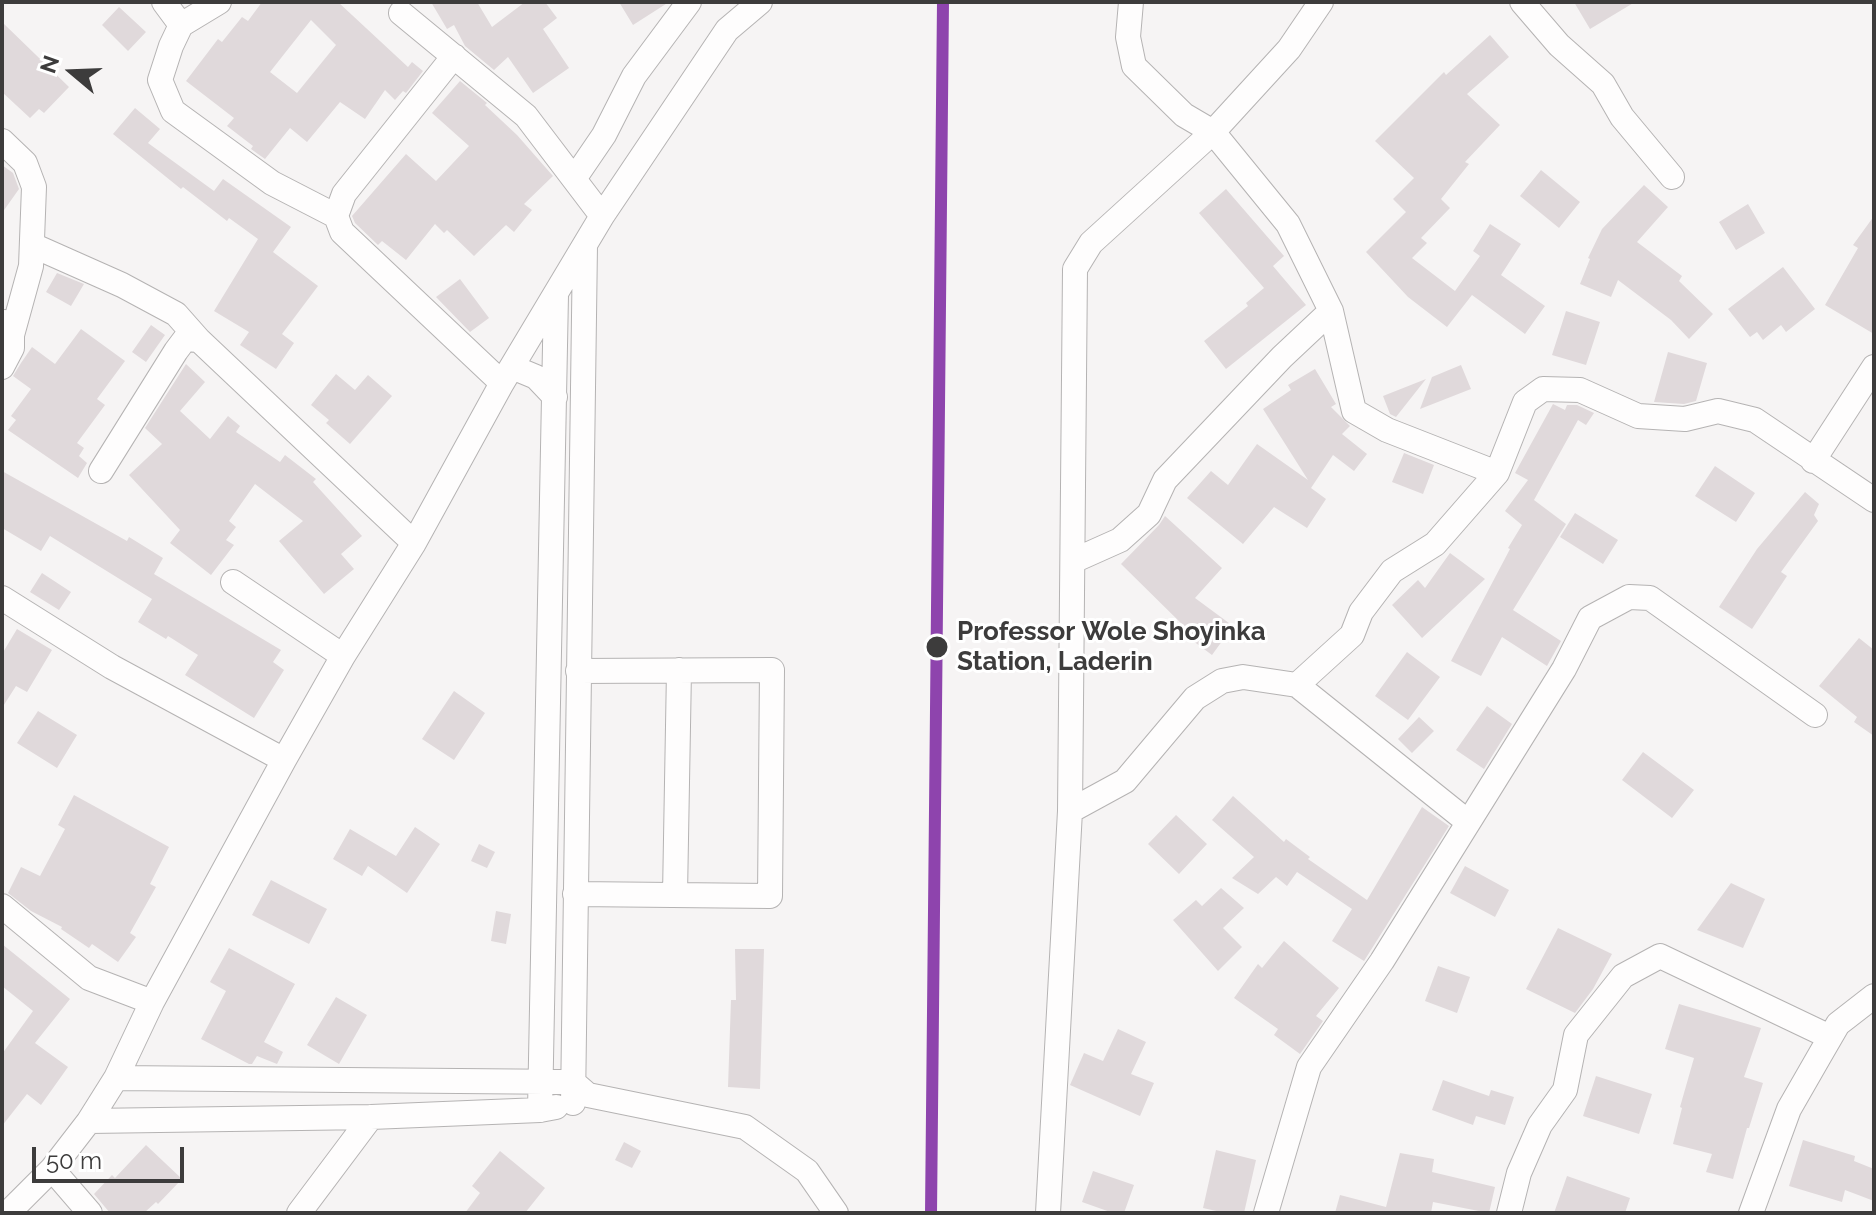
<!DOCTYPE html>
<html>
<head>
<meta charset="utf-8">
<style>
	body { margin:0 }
	#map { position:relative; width:1876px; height:1215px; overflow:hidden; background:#f6f4f4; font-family:Raleway,sans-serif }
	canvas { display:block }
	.frame { position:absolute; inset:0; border:4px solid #3d3c3c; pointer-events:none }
	.north { position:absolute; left:32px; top:32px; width:80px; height:80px; -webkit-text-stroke:6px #fff; paint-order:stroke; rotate:289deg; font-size:22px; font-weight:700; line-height:32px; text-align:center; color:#3d3c3c }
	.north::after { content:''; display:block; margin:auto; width:28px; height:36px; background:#3d3c3c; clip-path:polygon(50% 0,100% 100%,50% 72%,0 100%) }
	.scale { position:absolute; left:32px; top:1147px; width:152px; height:36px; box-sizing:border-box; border:4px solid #3d3c3c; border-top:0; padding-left:10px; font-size:24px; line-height:28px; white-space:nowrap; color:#3d3c3c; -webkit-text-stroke:6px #fff; paint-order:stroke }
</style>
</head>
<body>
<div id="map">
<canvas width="1876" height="1215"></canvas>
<div class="frame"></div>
<div class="north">N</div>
<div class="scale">50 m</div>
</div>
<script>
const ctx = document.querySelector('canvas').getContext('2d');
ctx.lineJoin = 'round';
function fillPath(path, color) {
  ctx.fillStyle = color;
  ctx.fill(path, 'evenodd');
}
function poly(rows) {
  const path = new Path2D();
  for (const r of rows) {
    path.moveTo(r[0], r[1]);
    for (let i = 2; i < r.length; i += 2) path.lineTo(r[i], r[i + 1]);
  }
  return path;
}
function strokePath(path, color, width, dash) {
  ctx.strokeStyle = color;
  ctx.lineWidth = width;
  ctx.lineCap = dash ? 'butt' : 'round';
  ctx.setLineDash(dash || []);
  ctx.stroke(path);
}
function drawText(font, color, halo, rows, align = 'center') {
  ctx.font = font + ' Raleway,sans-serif';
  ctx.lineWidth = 6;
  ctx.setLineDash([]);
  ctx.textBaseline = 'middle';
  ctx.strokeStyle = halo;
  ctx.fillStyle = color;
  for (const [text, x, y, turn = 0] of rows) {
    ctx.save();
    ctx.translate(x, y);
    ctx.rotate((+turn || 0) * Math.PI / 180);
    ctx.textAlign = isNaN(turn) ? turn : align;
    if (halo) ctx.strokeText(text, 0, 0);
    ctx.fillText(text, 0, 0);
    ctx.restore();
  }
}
fillPath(poly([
	[262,2,338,2,408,67,412,62,423,71,406,93,403,91,395,100,385,90,365,119,340,102,307,142,290,128,265,159,251,149,253,146,227,126,234,118,186,81,218,39,222,42,242,17,248,21],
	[311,20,336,45,297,93,270,72],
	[431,2,477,2,492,27,525,2,545,2,557,18,543,29,569,68,533,93,508,57,494,70,465,46,454,25,447,29],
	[619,2,669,2,633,25],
	[1574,2,1635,2,1590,29],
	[119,7,146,32,128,51,102,25],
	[2,22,69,87,44,113,39,109,30,118,2,92],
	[1490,35,1509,57,1467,94,1500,125,1465,162,1469,164,1441,199,1450,208,1421,238,1427,243,1412,258,1455,291,1480,256,1473,251,1490,224,1521,244,1501,275,1545,306,1525,334,1472,295,1447,327,1408,297,1366,252,1406,212,1393,199,1414,178,1375,141,1444,72,1446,75],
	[460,81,487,103,485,105,517,135,553,176,524,204,532,210,514,232,506,225,474,256,447,230,444,233,435,224,406,260,382,241,378,245,355,223,352,216,406,154,436,181,469,146,432,113],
	[135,108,160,129,148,143,214,191,223,179,291,227,273,252,318,286,282,334,294,343,276,369,240,345,249,332,214,311,258,239,229,218,227,221,183,187,181,189,113,134],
	[2,165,13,173,19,189,2,213],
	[1541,170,1580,202,1559,228,1520,196],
	[1644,185,1668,207,1637,242,1682,276,1679,281,1713,314,1689,339,1671,320,1618,280,1611,297,1580,284,1590,259,1588,258,1602,229],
	[1226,189,1284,256,1273,266,1306,305,1226,369,1204,341,1248,306,1246,303,1264,288,1199,213],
	[1748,204,1765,233,1736,250,1719,222],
	[1874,216,1874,334,1825,305,1858,248,1853,245],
	[1783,267,1815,309,1786,332,1781,325,1763,340,1757,332,1750,337,1728,309],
	[57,273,84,284,71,306,46,292],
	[460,279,489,318,470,332,436,297],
	[1566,311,1600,322,1586,365,1552,355],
	[151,325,165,335,146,362,132,352],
	[81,329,125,361,97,399,105,405,77,443,84,448,79,456,87,463,78,478,8,430,16,420,11,416,31,389,13,376,21,363,32,347,55,364],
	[1668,352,1707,363,1696,401,1684,404,1654,402],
	[186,364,205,382,180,411,210,439,228,416,240,426,236,432,280,462,285,455,316,479,313,482,362,536,341,554,354,569,324,594,279,541,303,521,255,484,229,521,236,527,226,540,234,545,211,575,170,543,180,530,129,475,162,444,145,428],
	[1461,365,1471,389,1420,409,1432,377],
	[1315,369,1336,404,1331,407,1350,426,1342,434,1367,454,1354,471,1333,455,1311,488,1326,499,1307,528,1274,507,1243,544,1187,498,1211,471,1228,485,1257,444,1308,480,1263,409,1291,390,1288,385],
	[336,374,355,390,368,375,392,396,350,444,326,423,329,420,311,405],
	[1426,379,1396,417,1390,414,1383,396],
	[1553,404,1565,410,1567,405,1577,405,1594,413,1586,425,1578,420,1534,500,1566,524,1513,610,1561,641,1547,666,1502,637,1481,676,1451,661,1510,549,1508,548,1522,525,1505,511,1528,480,1515,473],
	[1404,453,1434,465,1423,494,1392,482],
	[1715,466,1755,493,1736,522,1695,496],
	[2,471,127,541,129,537,163,558,154,574,281,650,273,662,284,670,254,718,185,675,198,655,168,636,166,639,138,622,152,599,50,536,41,551,2,528],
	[1805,492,1819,504,1814,515,1818,521,1781,572,1787,576,1752,629,1719,607,1757,549],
	[1575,513,1618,540,1603,564,1560,537],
	[1165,516,1222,568,1195,598,1233,626,1212,655,1185,635,1188,630,1121,564,1159,525],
	[1450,553,1485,579,1422,638,1392,605,1418,580,1425,588],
	[42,573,71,592,59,610,30,592],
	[17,629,52,650,27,692,16,686,2,708,2,654],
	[1859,638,1874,650,1874,736,1854,722,1857,717,1819,686],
	[1407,652,1440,677,1408,720,1375,696],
	[454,691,485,713,454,760,422,739],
	[1487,706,1512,724,1484,769,1456,750],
	[38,711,77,735,57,768,17,743],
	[1419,717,1434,731,1412,753,1398,739],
	[1643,752,1694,790,1672,818,1622,780],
	[74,795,169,847,150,884,156,887,130,933,136,937,118,962,92,944,89,948,61,929,62,927,31,911,8,893,21,867,40,876,65,829,58,825],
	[1233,796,1284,842,1286,839,1310,857,1308,859,1367,900,1422,807,1449,826,1364,961,1332,941,1352,909,1297,872,1287,886,1276,877,1258,894,1232,878,1254,857,1212,820],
	[1176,815,1207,844,1179,874,1148,844],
	[415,827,440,844,407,893,368,866,362,876,333,859,350,829,396,856],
	[479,844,495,852,487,868,471,861],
	[1465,866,1509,890,1495,917,1450,893],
	[271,880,327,909,309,944,252,915],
	[1731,883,1765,899,1743,948,1697,930],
	[1221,888,1244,908,1223,928,1242,947,1218,971,1173,920,1196,900,1202,906],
	[496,911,511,914,506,944,491,941],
	[1558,928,1612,954,1593,989,1575,1013,1526,989],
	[1284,941,1339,988,1316,1016,1323,1021,1300,1054,1274,1035,1278,1029,1234,998,1258,964,1262,968],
	[2,944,70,999,35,1043,68,1067,41,1105,27,1094,2,1126,2,1054,33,1011,2,986],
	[229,948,295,984,264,1042,283,1052,277,1064,257,1056,252,1064,249,1064,201,1039,226,991,210,982],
	[735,949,764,949,760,1089,728,1087,731,1000,736,1000],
	[1438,966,1470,977,1457,1013,1425,1001],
	[336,997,367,1015,339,1064,307,1045],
	[1679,1004,1761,1028,1744,1077,1763,1083,1749,1128,1747,1128,1733,1179,1706,1172,1712,1154,1673,1144,1682,1108,1680,1107,1694,1058,1665,1049],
	[1118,1029,1146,1042,1131,1074,1154,1083,1140,1116,1070,1085,1084,1053,1103,1061],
	[1596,1076,1652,1094,1639,1134,1583,1116],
	[1443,1080,1489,1096,1491,1090,1514,1097,1505,1125,1476,1116,1473,1125,1432,1110],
	[1803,1140,1855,1156,1854,1161,1874,1169,1874,1201,1845,1190,1842,1202,1789,1186],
	[624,1142,641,1151,632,1168,615,1160],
	[146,1145,182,1179,158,1204,156,1202,144,1213,110,1213,94,1194,112,1175,115,1178],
	[1216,1150,1256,1160,1244,1213,1225,1213,1203,1208],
	[500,1151,545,1188,525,1213,465,1213,480,1193,472,1186],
	[1400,1153,1434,1159,1432,1172,1495,1187,1489,1213,1433,1202,1431,1213,1335,1213,1340,1195,1386,1207],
	[1093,1171,1134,1185,1124,1213,1113,1213,1082,1202],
	[1567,1176,1630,1198,1625,1213,1554,1213]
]), '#e0d9db');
const minor = poly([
	[164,2,181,25],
	[219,2,181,25,171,46,160,80,173,111,272,183,336,216],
	[1131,2,1128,37,1134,66,1184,115,1213,132,1288,224,1331,311,1354,411,1387,430,1497,473],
	[1522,2,1559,45,1603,84,1622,117,1672,177],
	[401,13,526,116,602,216],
	[454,56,344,194,336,216,342,232,502,383],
	[2,141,25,163,34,187,31,266,12,335],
	[574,179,604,135,634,76,689,2],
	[32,245,122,285,176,314,199,340],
	[2,367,12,348,12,335,5,322],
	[512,367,536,377,555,397],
	[1813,461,1874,367],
	[101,471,176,351,185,339,199,340,414,543],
	[1073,561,1120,540,1149,514,1165,480,1282,357,1331,311],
	[233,582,343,656],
	[2,598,112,667,284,760],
	[1297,685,1352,635,1361,612,1392,571,1435,544,1497,473,1525,402,1543,389,1580,390,1638,416,1685,419,1718,411,1755,420,1874,500],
	[1070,811,1125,781,1195,698,1222,681,1243,677,1297,685,1468,822],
	[575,894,770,896,772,670,578,671],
	[675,895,679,670],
	[2,906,89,978,152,1002],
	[116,1078,573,1082,588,1095,745,1127,807,1171,836,1213],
	[573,1103,585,245],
	[540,1110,556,295],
	[89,1121,371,1117,540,1110,556,1107],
	[52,1169,90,1213],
	[8,1213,52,1169,89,1121,116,1078,152,1002,284,760,343,656,414,543,502,383,602,216,727,30,760,2],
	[299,1213,371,1117],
	[1048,1213,1070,811,1075,269,1091,243,1213,132,1289,49,1321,2],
	[1266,1213,1309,1067,1382,961,1564,669,1590,618,1629,597,1650,598,1815,715],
	[1509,1213,1519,1173,1540,1125,1565,1090,1576,1035,1623,976,1660,956,1830,1037],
	[1751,1213,1789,1109,1820,1055,1838,1024,1874,996]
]);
strokePath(minor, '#b5b3b3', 26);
strokePath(minor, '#fefdfd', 24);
strokePath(poly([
	[931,1213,943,2]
]), '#8e44ad', 12);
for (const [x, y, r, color] of [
	[937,647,12,"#3d3c3c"]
]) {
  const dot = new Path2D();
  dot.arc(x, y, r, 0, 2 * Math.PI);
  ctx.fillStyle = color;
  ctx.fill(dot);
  strokePath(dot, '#fff', 3);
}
drawText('bold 26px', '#3d3c3c', '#fff', [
	["Professor Wole Shoyinka",957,632],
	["Station, Laderin",957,662]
], 'left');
</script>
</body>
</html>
